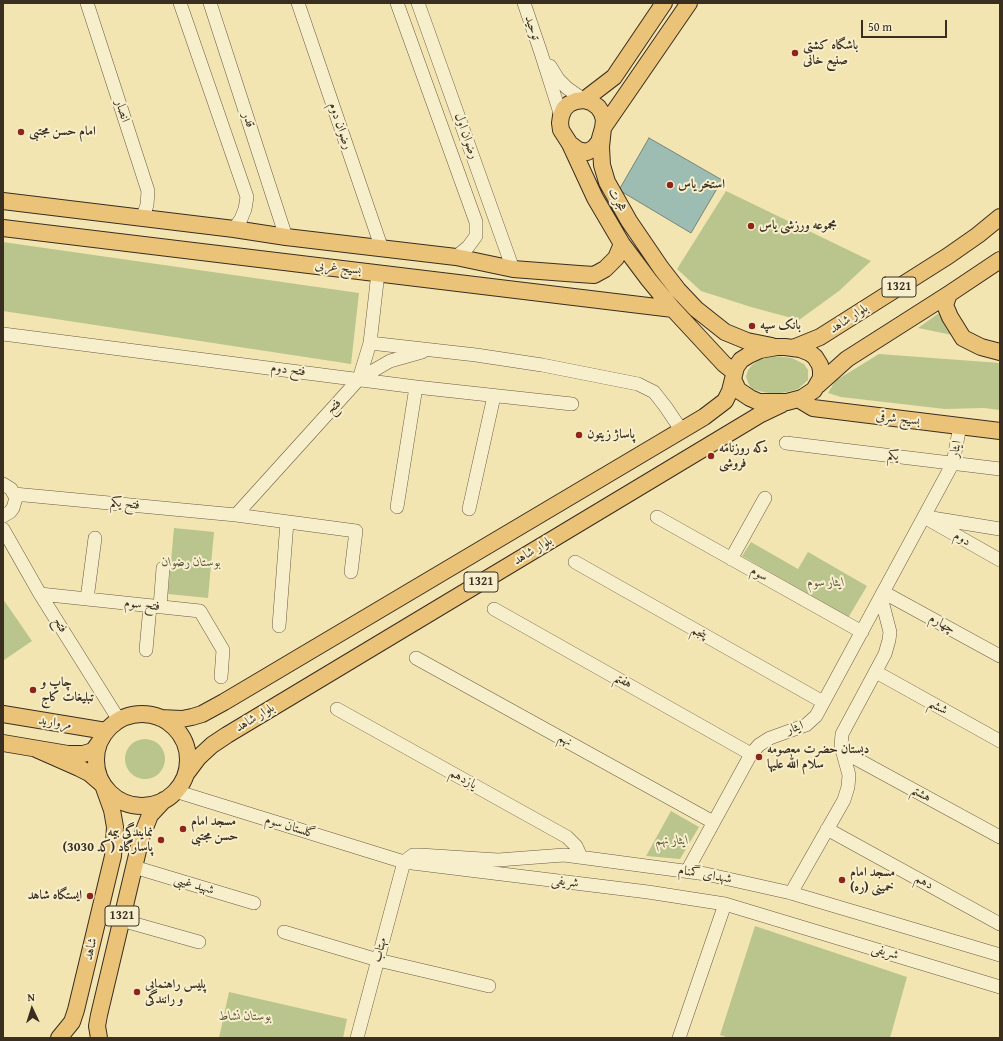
<!DOCTYPE html>
<html>
<head>
<meta charset="utf-8">
<style>
	body { margin:0 }
	#map { position:relative; width:1003px; height:1041px; overflow:hidden; background:#f3e5b1; font-family:"Gentium Book Plus",serif }
	canvas { display:block }
	.frame { position:absolute; inset:0; border:4px solid #3a2e21; pointer-events:none }
	.north { position:absolute; left:12px; top:989px; width:40px; height:40px; -webkit-text-stroke:3px #f7eecc; paint-order:stroke; rotate:356deg; font-size:11px; font-weight:700; line-height:16px; text-align:center; color:#3a2e21 }
	.north::after { content:''; display:block; margin:auto; width:14px; height:18px; background:#3a2e21; clip-path:polygon(50% 0,100% 100%,50% 72%,0 100%) }
	.scale { position:absolute; left:861px; top:20px; width:86px; height:18px; box-sizing:border-box; border:2px solid #3a2e21; border-top:0; padding-left:5px; font-size:12px; line-height:14px; white-space:nowrap; color:#3a2e21; -webkit-text-stroke:3px #f7eecc; paint-order:stroke }
</style>
</head>
<body>
<div id="map">
<canvas width="1003" height="1041"></canvas>
<div class="frame"></div>
<div class="north">N</div>
<div class="scale">50 m</div>
</div>
<script>
const ctx = document.querySelector('canvas').getContext('2d');
ctx.lineJoin = 'round';
function fillPath(path, color) {
  ctx.fillStyle = color;
  ctx.fill(path, 'evenodd');
}
function poly(rows) {
  const path = new Path2D();
  for (const r of rows) {
    if (r.length === 3) {
      path.moveTo(r[0] + r[2], r[1]);
      path.arc(r[0], r[1], r[2], 0, 2 * Math.PI);
      continue;
    }
    path.moveTo(r[0], r[1]);
    for (let i = 2; i < r.length; i += 2) path.lineTo(r[i], r[i + 1]);
  }
  return path;
}
function strokePath(path, color, width, dash) {
  ctx.strokeStyle = color;
  ctx.lineWidth = width;
  ctx.lineCap = dash ? 'butt' : 'round';
  ctx.setLineDash(dash || []);
  ctx.stroke(path);
}
function drawText(font, color, halo, rows, align = 'center') {
  ctx.font = font + ' "Gentium Book Plus",Amiri,serif';
  ctx.lineWidth = 4;
  ctx.setLineDash([]);
  ctx.textBaseline = 'middle';
  ctx.strokeStyle = halo;
  ctx.fillStyle = color;
  for (const [text, x, y, turn = 0] of rows) {
    ctx.save();
    ctx.translate(x, y);
    ctx.rotate((+turn || 0) * Math.PI / 180);
    ctx.textAlign = isNaN(turn) ? turn : align;
    if (halo) ctx.strokeText(text, 0, 0);
    ctx.fillText(text, 0, 0);
    ctx.restore();
  }
}
fillPath(poly([
	[726,191,871,261,839,291,799,320,751,307,701,291,677,269],
	[3,242,359,293,351,364,3,311],
	[939,313,952,335,918,328],
	[879,354,1000,363,1000,410,984,408,945,409,841,397,828,393,835,381],
	[775,356,792,358,804,364,808,370,808,380,798,389,787,392,774,394,763,392,752,389,749,385,746,377,748,370,752,365,759,360],
	[174,528,214,532,208,598,168,594],
	[751,542,798,569,808,552,867,586,848,618,742,556],
	[3,599,32,641,4,660,3,658],
	[145,759,20],
	[671,811,699,827,680,859,646,856],
	[755,926,907,977,890,1038,729,1038,720,1035],
	[229,992,347,1019,343,1038,219,1038]
]), '#b9c58d');
const water = poly([
	[649,138,722,180,691,233,619,190,649,138]
]);
fillPath(water, '#9dbdb3');
strokePath(water, '#758479', 1);
const minor = poly([
	[87,3,148,191,147,205,142,219],
	[180,3,247,197,245,209,241,219,234,229],
	[210,3,286,237],
	[298,3,382,249],
	[397,3,476,222,476,236,468,247,456,257],
	[418,3,513,269],
	[524,3,541,53,561,116],
	[550,66,558,79,567,88,584,100],
	[3,334,416,387,572,404],
	[370,343,476,355,542,365,638,384,654,392,665,406,682,431],
	[359,379,390,361,422,352],
	[786,443,1000,469],
	[3,484,11,489,16,498,13,508,10,512,3,516],
	[14,494,236,515,356,531,351,572],
	[397,507,416,387],
	[469,509,494,396],
	[236,515,359,379,370,343,378,273],
	[657,517,862,632],
	[924,517,1000,560],
	[932,518,1000,529],
	[3,529,40,594,119,720],
	[731,559,765,498],
	[575,562,823,702],
	[883,592,1000,656],
	[40,594,200,611,223,650,221,677],
	[87,599,95,538],
	[160,607,163,568],
	[494,609,751,754],
	[279,626,287,522],
	[146,650,150,606],
	[416,658,713,822],
	[876,672,1000,741],
	[337,709,567,837,576,846,581,857],
	[842,751,1000,837],
	[175,791,404,862,648,892,725,904,1000,987],
	[827,829,1000,924],
	[405,861,413,855,420,855,498,860,564,855,706,874,791,893,1000,955],
	[134,867,254,903],
	[687,871,751,754,759,745,770,738,806,725,816,716,953,463,960,426],
	[791,893,844,800,848,787,849,775,841,746,842,734,885,654,889,640,890,632,881,597],
	[121,920,199,942],
	[284,932,378,960,489,986],
	[357,1038,404,862],
	[679,1038,725,904]
]);
const major = poly([
	[689,3,603,128,601,147,602,165,607,182,629,221,661,268,678,290,696,309,725,332,747,341,772,346],
	[584,100,591,102,598,107,602,113,604,120,603,128,599,142,594,148,587,152,578,150,570,144,561,130,560,123,561,116,564,109,569,104,576,101,584,100],
	[584,100,614,77,664,3],
	[570,144,595,198,622,244,649,280,673,309,724,364,734,372],
	[3,201,234,229,286,237,456,257,513,269,579,274,594,275,605,269,616,258,622,244],
	[3,228,673,309],
	[949,294,945,305,950,317,963,338,981,347,1000,352],
	[793,348,820,337,948,256,978,235,1000,217],
	[818,385,847,359,949,294,1000,260],
	[798,399,813,408,1000,431],
	[3,714,106,731],
	[142,760,46],
	[160,718,182,719,192,717,202,714,224,702,704,417,725,401,730,391,736,367,741,360,749,355,760,350,777,347,785,347,800,349,810,353,815,357,820,365,821,371,821,378,814,390,802,398,787,402,759,402,750,398,738,390,733,379],
	[3,743,68,754,83,754,93,751,99,743],
	[36,749,79,768,89,773,103,785,112,810,115,827,113,856,76,1010,72,1022,59,1038],
	[186,774,198,758,212,745,227,735,761,414,782,404],
	[99,1038,97,1026,99,1015,141,838,150,815,164,800]
]);
strokePath(minor, '#685c45', 14);
strokePath(major, '#3a2e21', 18);
strokePath(minor, '#f7eecc', 13);
strokePath(major, '#eac278', 16);
for (const [x, y, r, color] of [
	[795,53,4,"#8f2418"],
	[21,132,4,"#8f2418"],
	[670,185,4,"#8f2418"],
	[751,226,4,"#8f2418"],
	[752,326,4,"#8f2418"],
	[579,435,4,"#8f2418"],
	[711,456,4,"#8f2418"],
	[33,690,4,"#8f2418"],
	[759,757,4,"#8f2418"],
	[183,829,4,"#8f2418"],
	[161,840,4,"#8f2418"],
	[842,880,4,"#8f2418"],
	[90,896,4,"#8f2418"],
	[137,992,4,"#8f2418"]
]) {
  const dot = new Path2D();
  dot.arc(x, y, r, 0, 2 * Math.PI);
  ctx.fillStyle = color;
  ctx.fill(dot);
  strokePath(dot, '#f7eecc', 1.5);
}
for (const [x, y, w] of [
	[899,287,34],
	[481,582,34],
	[122,916,34]
]) {
  const box = new Path2D();
  box.roundRect(x - w / 2, y - 10, w, 20, 3);
  ctx.fillStyle = '#f7eecc';
  ctx.fill(box);
  strokePath(box, '#3a2e21', 1);
}
drawText('bold 12px', '#3a2e21', null, [
	["1321",899,287],
	["1321",481,582],
	["1321",122,916]
]);
drawText('13px', '#3a2e21', '#f7eecc', [
	["توحید",532,28,71],
	["انصار",122,111,72],
	["قدر",248,120,72],
	["رضوان دوم",340,126,71],
	["رضوان اول",466,136,70],
	["هجرت",617,200,61],
	["بسیج غربی",338,268,7],
	["بلوار شاهد",849,319,-33],
	["فتح دوم",288,370,7],
	["فتح",334,407,-48],
	["بسیج شرقی",898,419,7],
	["ایثار",956,449,-80],
	["یکم",893,456,7],
	["فتح یکم",125,504,6],
	["دوم",962,539,30],
	["بلوار شاهد",533,551,-31],
	["سوم",759,574,29],
	["فتح سوم",142,605,6],
	["چهارم",942,624,29],
	["فتح",60,625,58],
	["پنجم",699,633,29],
	["هفتم",623,681,29],
	["ششم",938,707,29],
	["بلوار شاهد",255,718,-31],
	["مروارید",55,723,9],
	["ایثار",795,728,-19],
	["نهم",565,740,29],
	["یازدهم",463,779,29],
	["هشتم",921,794,29],
	["گلستان سوم",290,827,17],
	["شهدای گمنام",705,875,10],
	["شریفی",565,882,7],
	["دهم",924,882,29],
	["شهید غیبی",194,885,17],
	["شاهد",91,949,-76],
	["مهتاب",380,950,-75],
	["شریفی",885,952,17]
]);
drawText('bold 13px', '#3a2e21', '#f7eecc', [
	["باشگاه کشتی",803,46],
	["صنیع خانی",803,61],
	["امام حسن مجتبی",29,132],
	["استخر یاس",678,185],
	["مجموعه ورزشی یاس",759,226],
	["بانک سپه",760,326],
	["پاساژ زیتون",587,435],
	["دکه روزنامه",719,449],
	["فروشی",719,464],
	["چاپ و",41,683],
	["تبلیغات کاج",41,698],
	["دبستان حضرت معصومه",767,750],
	["سلام الله علیها",767,765],
	["مسجد امام",191,822],
	["حسن مجتبی",191,837],
	["نمایندگی بیمه",153,833,"right"],
	["پاسارگاد (کد 3030)",153,848,"right"],
	["مسجد امام",850,873],
	["خمینی (ره)",850,888],
	["ایستگاه شاهد",82,896,"right"],
	["پلیس راهنمایی",145,985],
	["و رانندگی",145,1000]
], 'left');
drawText('italic 13px', '#5a543c', '#f7eecc', [
	["بوستان رضوان",191,563],
	["ایثار سوم",826,583],
	["ایثار نهم",672,841],
	["بوستان نشاط",245,1017]
]);
</script>
</body>
</html>
